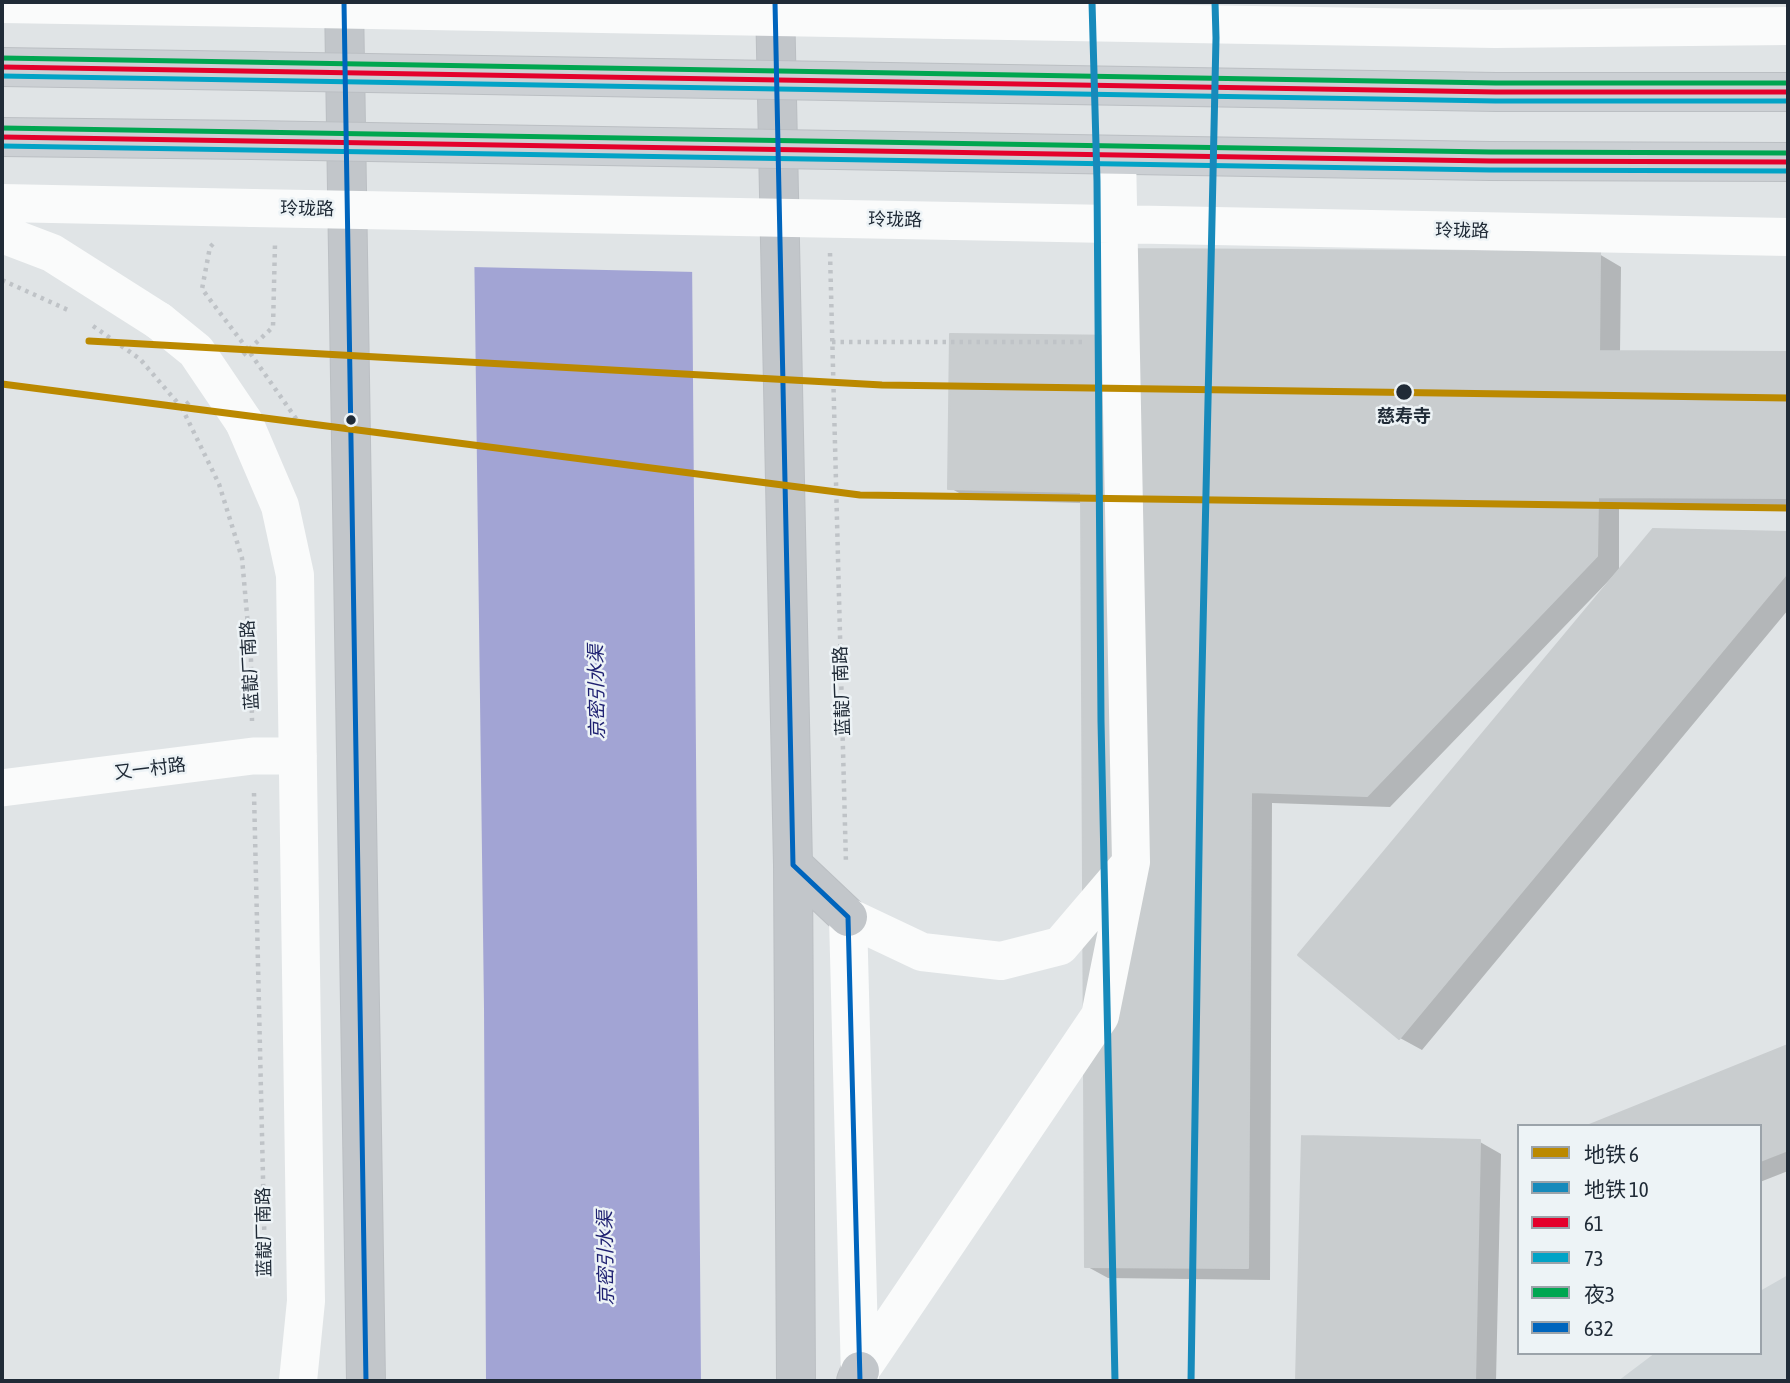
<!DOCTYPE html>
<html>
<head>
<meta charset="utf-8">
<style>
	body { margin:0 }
	#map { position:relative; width:1790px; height:1383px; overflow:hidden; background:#e0e4e6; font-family:"Asap Condensed","Noto Sans SC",sans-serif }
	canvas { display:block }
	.frame { position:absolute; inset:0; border:4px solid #202b37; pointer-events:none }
	.legend { position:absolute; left:1517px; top:1124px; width:245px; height:231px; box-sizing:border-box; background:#edf3f6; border:2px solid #9ba3aa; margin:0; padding:9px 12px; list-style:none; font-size:21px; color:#202b37 }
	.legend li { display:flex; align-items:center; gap:14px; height:35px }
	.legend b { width:35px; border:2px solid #9ba3aa }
</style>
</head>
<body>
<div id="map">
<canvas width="1790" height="1383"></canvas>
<div class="frame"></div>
<ul class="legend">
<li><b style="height:9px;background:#bb8900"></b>地铁 6</li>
<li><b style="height:9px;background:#178abb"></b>地铁 10</li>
<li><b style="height:9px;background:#e4002b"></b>61</li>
<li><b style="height:9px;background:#02a3c6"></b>73</li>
<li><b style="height:9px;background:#00a651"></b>夜3</li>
<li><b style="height:9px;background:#0065bd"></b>632</li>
</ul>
</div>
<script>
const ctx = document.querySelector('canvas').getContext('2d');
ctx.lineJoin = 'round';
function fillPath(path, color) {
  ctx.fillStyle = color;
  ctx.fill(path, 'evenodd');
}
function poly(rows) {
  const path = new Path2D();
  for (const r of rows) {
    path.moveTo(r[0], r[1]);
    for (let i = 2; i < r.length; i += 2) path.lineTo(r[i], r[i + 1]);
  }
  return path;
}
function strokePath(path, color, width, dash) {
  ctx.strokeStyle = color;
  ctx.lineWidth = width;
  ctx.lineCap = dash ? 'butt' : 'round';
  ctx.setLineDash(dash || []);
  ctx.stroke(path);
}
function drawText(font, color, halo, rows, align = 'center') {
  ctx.font = font + ' "Asap Condensed","Noto Sans SC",sans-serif';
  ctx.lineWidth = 5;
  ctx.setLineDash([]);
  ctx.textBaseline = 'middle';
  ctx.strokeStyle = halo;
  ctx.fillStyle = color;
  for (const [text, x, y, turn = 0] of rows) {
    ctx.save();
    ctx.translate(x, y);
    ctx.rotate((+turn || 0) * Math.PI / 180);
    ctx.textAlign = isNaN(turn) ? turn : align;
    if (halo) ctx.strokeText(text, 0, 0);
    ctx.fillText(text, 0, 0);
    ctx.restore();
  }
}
fillPath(poly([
	[1788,1275,1788,1381,1618,1381,1655,1353,1760,1353,1760,1291]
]), '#ced4d7');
fillPath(poly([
	[471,2,690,2,701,1381,486,1381,484,1008]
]), '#a2a4d4');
fillPath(poly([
	[468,2,694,2,696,272,471,267]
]), '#e0e4e6');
fillPath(poly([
	[1599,254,1621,267,1620,353,1788,354,1788,510,1619,508,1619,570,1390,807,1272,803,1270,1280,1108,1278,1086,1266,1083,503,972,500,950,488,1129,338],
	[1654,531,1788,533,1788,610,1422,1050,1400,1038],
	[1788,1047,1788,1171,1760,1182,1760,1126,1592,1126],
	[1304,1138,1480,1142,1501,1154,1496,1381,1298,1381]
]), '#0003');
const building = poly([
	[1128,249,1600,252,1599,351,1788,352,1788,498,1598,497,1597,556,1367,796,1251,792,1248,1268,1085,1267,1081,492,948,489,950,334,1127,336,1128,249],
	[1653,529,1788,532,1788,572,1399,1039,1298,955,1653,529],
	[1788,1045,1788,1150,1760,1161,1760,1126,1587,1126,1788,1045],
	[1302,1136,1480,1140,1475,1381,1296,1381,1302,1136]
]);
fillPath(building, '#c9cdcf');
strokePath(building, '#c9cdcf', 2);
const primary = poly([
	[2,67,252,71],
	[947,83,1496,92,1788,92],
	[2,137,252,140],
	[953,152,1490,161,1788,162]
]);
const trunk = poly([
	[344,2,366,1381],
	[775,2,793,865,796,1381],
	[793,865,848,917],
	[856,1381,860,1371]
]);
strokePath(primary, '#bbbfc3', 40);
strokePath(trunk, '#bbbfc3', 40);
strokePath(poly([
	[213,244,210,247,202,289,248,350,297,420],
	[830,253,846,864],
	[2,280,68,310],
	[93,326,140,359,182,408],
	[832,342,1086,342],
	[243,355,273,327,275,244],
	[189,402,182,408,219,484,242,558,251,660,252,721],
	[254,793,265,1263]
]), '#bfc3c7', 4.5, [3.5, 5]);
strokePath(poly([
	[2,788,253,756,298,756]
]), '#fafbfb', 37);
strokePath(poly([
	[2,4,256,8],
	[948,20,1495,29,1788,26],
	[2,203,253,208],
	[954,221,1788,237],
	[2,234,52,253,159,321],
	[244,422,280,506,295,575,306,1301,298,1381],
	[860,1371,1100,1016,1131,862,1117,155],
	[860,1377,848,917,922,952,1001,961,1060,946,1130,864]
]), '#fafbfb', 38);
strokePath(primary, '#ccd0d4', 38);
strokePath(trunk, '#c2c6ca', 38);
const primaryBridge = poly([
	[252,71,947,83],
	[252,140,953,152]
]);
strokePath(primaryBridge, '#bbbfc3', 40, []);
strokePath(poly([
	[256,8,948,20],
	[253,208,954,221],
	[159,321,196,351,244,422]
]), '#fafbfb', 38);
strokePath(primaryBridge, '#ccd0d4', 38);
strokePath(poly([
	[2,67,1496,92,1788,92],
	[2,137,1490,161,1788,162]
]), '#e4002b', 5);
strokePath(poly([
	[2,76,1496,101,1788,101],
	[2,146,1490,170,1788,171]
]), '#02a3c6', 5);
strokePath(poly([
	[2,58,1496,83,1788,83],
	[2,128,1490,152,1788,153]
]), '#00a651', 5);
strokePath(poly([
	[344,2,366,1381],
	[775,2,793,865,848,917,860,1381]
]), '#0065bd', 5);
strokePath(poly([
	[89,341,882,385,1788,398],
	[2,384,860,495,1788,508]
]), '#bb8900', 7);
strokePath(poly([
	[1092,2,1097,181,1101,721,1115,1381],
	[1191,1381,1201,719,1216,38,1215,2]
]), '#178abb', 7);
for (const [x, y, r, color] of [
	[1404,392,9,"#202b37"],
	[351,420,6,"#202b37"]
]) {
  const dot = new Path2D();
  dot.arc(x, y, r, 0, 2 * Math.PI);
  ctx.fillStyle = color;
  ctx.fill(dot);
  strokePath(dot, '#edf3f6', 2.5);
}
drawText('18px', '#202b37', '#edf3f6', [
	["玲珑路",307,209,1],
	["玲珑路",895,220,1],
	["玲珑路",1462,231,1],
	["蓝靛厂南路",250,665,-93],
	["蓝靛厂南路",842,691,-92],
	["又一村路",150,769,-7],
	["蓝靛厂南路",264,1232,-91]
]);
drawText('bold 18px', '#202b37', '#edf3f6', [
	["慈寿寺",1404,416]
]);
drawText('italic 19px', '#1d1f70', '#edf3f6', [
	["京密引水渠",597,692,-91],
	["京密引水渠",606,1258,-91]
]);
</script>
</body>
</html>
